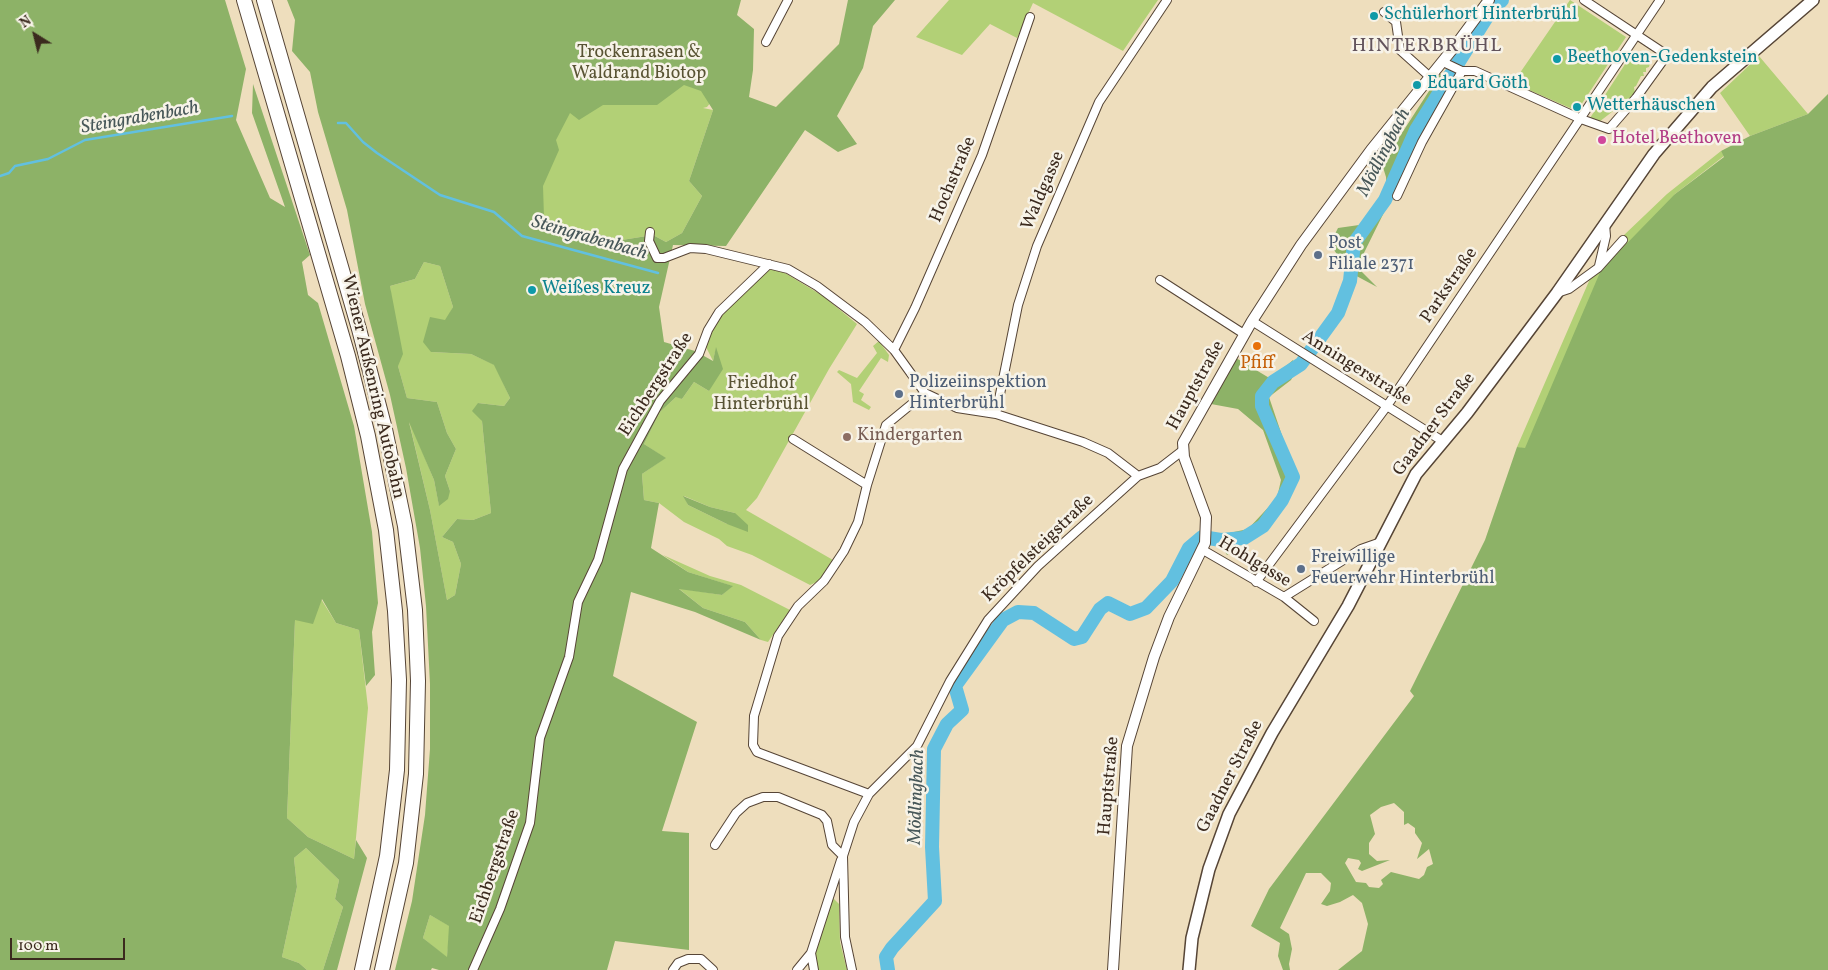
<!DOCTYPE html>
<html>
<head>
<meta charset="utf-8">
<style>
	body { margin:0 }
	#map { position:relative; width:1828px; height:970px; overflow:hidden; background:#eedebd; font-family:Vollkorn,serif }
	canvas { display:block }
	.north { position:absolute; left:10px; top:10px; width:50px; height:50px; -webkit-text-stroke:4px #f7f3e8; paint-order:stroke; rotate:324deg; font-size:14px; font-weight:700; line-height:20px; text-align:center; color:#3b2a1e }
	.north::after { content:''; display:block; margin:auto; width:18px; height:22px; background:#3b2a1e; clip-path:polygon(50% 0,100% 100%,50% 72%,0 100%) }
	.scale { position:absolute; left:10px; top:938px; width:115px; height:22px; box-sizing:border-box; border:2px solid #3b2a1e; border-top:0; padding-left:6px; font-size:15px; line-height:18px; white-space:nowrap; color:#3b2a1e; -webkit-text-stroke:4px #f7f3e8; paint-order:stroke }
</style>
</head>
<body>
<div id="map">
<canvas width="1828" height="970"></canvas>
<div class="north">N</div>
<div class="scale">100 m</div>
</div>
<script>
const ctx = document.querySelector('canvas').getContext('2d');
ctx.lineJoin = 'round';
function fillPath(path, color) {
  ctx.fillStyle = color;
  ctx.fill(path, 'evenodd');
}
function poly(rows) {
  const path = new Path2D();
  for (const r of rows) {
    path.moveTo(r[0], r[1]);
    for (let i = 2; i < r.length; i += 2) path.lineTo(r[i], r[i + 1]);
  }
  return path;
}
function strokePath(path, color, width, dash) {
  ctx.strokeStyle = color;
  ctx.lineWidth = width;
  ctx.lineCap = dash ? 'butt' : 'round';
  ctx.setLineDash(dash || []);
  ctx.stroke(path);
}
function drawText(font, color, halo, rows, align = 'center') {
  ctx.font = font + ' Vollkorn,serif';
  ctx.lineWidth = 5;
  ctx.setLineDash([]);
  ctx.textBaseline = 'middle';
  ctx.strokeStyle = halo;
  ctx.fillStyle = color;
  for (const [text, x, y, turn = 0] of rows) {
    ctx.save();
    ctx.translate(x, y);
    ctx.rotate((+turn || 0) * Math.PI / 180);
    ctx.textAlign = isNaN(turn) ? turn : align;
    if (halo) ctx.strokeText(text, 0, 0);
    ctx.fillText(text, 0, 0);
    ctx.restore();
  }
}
fillPath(poly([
	[949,0,1158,0,1123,51,1033,3,1017,38,990,24,962,55,916,37],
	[1570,0,1626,37,1577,111,1513,83],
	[580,15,723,87,707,107,703,108,713,110,689,181,702,196,682,233,666,242,653,235,622,240,573,228,557,227,509,211],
	[1633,52,1650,63,1649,67,1646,68,1646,72,1643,72,1644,76,1641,76,1636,86,1634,87,1635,94,1599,122,1590,118],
	[1759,56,1808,114,1750,136,1720,93],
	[1721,151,1724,156,1675,194,1525,449,1517,447,1596,265,1623,236,1667,194],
	[424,262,440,266,453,307,431,352,471,354,495,365,510,398,504,406,478,403,482,421,491,513,473,520,457,519,442,537,453,542,461,564,455,595,447,600,430,510,408,417,434,480,439,505,450,491,445,476,456,449,447,433,437,402,407,398,398,366,390,286,415,279],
	[773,269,780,270,823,296,857,324,829,369,757,498,746,510,833,560,819,581,810,585,752,555,727,546,719,539,684,522,659,503,644,500,642,474,665,458,644,444,660,412,677,396,682,399,694,382,709,391,716,348,713,361,704,343,719,312,767,271],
	[684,496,710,507,735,513,727,524,688,505],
	[879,341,889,355,888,362,881,358,859,391,864,394,861,400,871,407,869,410,853,402,851,384,837,372,839,370,857,378,877,353,873,346],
	[663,555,710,576,741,585,790,610,768,642,761,640,745,622,703,608,678,588,722,595,732,586,688,572],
	[321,599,336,623,359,630,368,708,354,859,308,837,287,818,295,620],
	[306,848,339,880,335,899,343,907,323,970,307,970,299,963,282,957,297,887,294,858],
	[831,896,839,904,840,942,847,970,817,970,814,957,818,939],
	[430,915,450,926,447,958,423,938]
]), '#b2d076');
fillPath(poly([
	[0,0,225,0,246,69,236,120,270,198,285,207,252,113,253,84,310,255,302,262,308,295,318,303,354,426,372,532,378,603,372,632,375,675,366,686,359,630,336,623,322,599,313,624,295,620,287,818,308,837,354,859,356,840,367,858,337,970,323,970,343,907,335,899,339,880,306,848,294,858,297,887,282,957,299,963,307,970,0,970],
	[287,0,741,0,737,15,754,29,753,70,749,97,776,107,839,44,848,0,895,0,873,26,863,68,837,116,857,144,838,152,805,130,726,246,673,245,659,307,664,342,695,351,713,361,716,347,723,369,709,391,694,382,682,399,676,397,660,412,644,444,666,458,642,474,644,500,659,503,651,548,688,572,733,586,722,595,679,589,703,608,745,622,761,640,695,612,631,592,613,676,697,722,662,831,689,833,689,950,615,941,607,970,439,970,432,968,431,970,395,970,412,901,425,815,430,749,430,684,426,606,420,548,406,468,390,395,365,304,347,210,318,112,310,72,292,51,295,20],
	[684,85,701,91,713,110,689,181,702,196,682,233,666,242,653,235,622,240,573,228,557,227,544,217,543,186,559,150,556,140,570,113,579,120,603,105,657,105],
	[424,262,440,266,453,307,445,320,430,317,423,342,431,352,471,354,494,365,510,398,504,406,478,403,472,411,482,421,491,513,473,520,457,519,442,537,453,542,461,564,455,595,447,600,430,510,409,422,434,480,439,506,448,499,450,491,445,476,456,449,447,433,437,402,407,398,398,366,403,354,390,286,415,279],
	[430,915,449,926,447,957,423,938],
	[1453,73,1357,267,1377,287,1349,272,1330,244,1338,228,1366,224,1387,194,1386,177,1382,164,1440,74],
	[1828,94,1828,970,1338,970,1362,951,1368,924,1362,903,1353,895,1340,902,1327,906,1321,904,1330,891,1331,883,1321,873,1306,873,1280,928,1289,934,1292,949,1289,964,1290,970,1283,970,1278,956,1280,943,1251,926,1269,889,1414,696,1410,691,1485,540,1517,447,1525,448,1601,270,1675,194,1724,157,1721,151,1750,136,1808,114],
	[1394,803,1404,812,1404,825,1408,823,1415,828,1415,833,1422,843,1417,859,1429,849,1433,864,1427,867,1424,875,1419,879,1391,872,1381,880,1383,884,1379,888,1369,887,1366,883,1356,882,1345,863,1348,858,1359,860,1361,863,1358,869,1362,871,1390,860,1377,861,1369,854,1369,843,1375,834,1370,815,1381,807],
	[1236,358,1271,379,1293,360,1296,371,1291,380,1269,397,1296,477,1255,533,1227,555,1215,536,1248,529,1277,498,1281,480,1263,430,1238,409,1211,404],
	[683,496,710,507,735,513,748,525,748,532,727,524,688,505]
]), '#8db267');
strokePath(poly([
	[338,123,346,123,363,142,377,153,440,195,494,212,522,236,658,273],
	[0,176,9,173,15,166,48,159,85,140,232,116]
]), '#62c0e0', 2.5);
strokePath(poly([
	[888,970,886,957,892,948,935,901,932,847,934,749,947,724,962,710,955,686,1003,620,1018,612,1034,613,1074,639,1082,637,1100,609,1108,603,1130,614,1146,608,1172,581,1189,548,1202,537,1221,540,1244,538,1263,526,1282,500,1293,477,1262,406,1262,396,1273,382,1301,364,1338,313,1350,281,1354,243,1385,200,1416,130,1490,12,1502,0]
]), '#62c0e0', 14);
const street = poly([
	[1384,12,1396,22,1400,50,1430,77],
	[766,42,788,0],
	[1443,62,1462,71,1475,71,1581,119,1609,129,1636,98,1667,55,1584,0],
	[1397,196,1422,142,1462,71],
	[650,232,649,241,657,258,664,258,690,248,706,249,788,269,817,286,865,322,894,350,925,393,957,408,996,414,1083,442,1108,453,1138,476],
	[1599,266,1606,236,1605,224],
	[1160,280,1244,334],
	[1557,293,1569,289,1598,268,1623,240],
	[1252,321,1444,442],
	[894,350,915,308,982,155,1030,17],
	[996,414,1018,305,1037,246,1099,102,1167,0],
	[793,439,867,485],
	[1203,550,1284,597,1314,621],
	[1256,582,1387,406,1660,0],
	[1284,597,1361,549,1381,542],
	[869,794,757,752,753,745,754,716,778,636,798,606,824,581,844,551,858,522,867,485,886,425,925,393],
	[715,845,736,813,747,803,763,797,778,797,822,815,827,821,832,845,843,856],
	[811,953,814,970],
	[473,970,500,909,530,823,540,738,569,657,578,602,598,560,623,469,660,401,699,354,708,330,719,312,769,264],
	[673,970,678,963,688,959,701,959,713,970],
	[797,970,811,953,841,860],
	[852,970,845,937,843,856,854,822,869,794,917,746,950,681,988,620,1038,566,1138,476,1160,468,1182,451]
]);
const secondary = poly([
	[1113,970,1127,746,1154,657,1169,617,1205,543,1206,517,1184,457,1183,443,1252,321,1301,245,1371,150,1455,46,1489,0]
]);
const primary = poly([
	[1189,970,1192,938,1209,869,1229,814,1272,733,1348,606,1416,474,1467,413,1557,293,1654,154,1712,87,1813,0]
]);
const highway = poly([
	[244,0,348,356,368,436,386,530,395,611,399,680,397,770,387,856,362,970],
	[264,0,359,329,385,429,405,526,415,610,418,681,416,774,406,863,382,970]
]);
strokePath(street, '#564536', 10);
strokePath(secondary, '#564536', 12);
strokePath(primary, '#564536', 14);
strokePath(highway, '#564536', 16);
strokePath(street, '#fff', 8);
strokePath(secondary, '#fff', 10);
strokePath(primary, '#fff', 11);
strokePath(highway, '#fff', 14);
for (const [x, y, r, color] of [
	[1374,16,5,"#0f9aa8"],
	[1557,59,5,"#0f9aa8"],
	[1417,85,5,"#0f9aa8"],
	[1577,107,5,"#0f9aa8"],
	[1602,140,5,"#d1479c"],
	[1318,255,5,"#5c6f8a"],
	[532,290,5,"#0f9aa8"],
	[1257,346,5,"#e8710a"],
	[899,394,5,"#5c6f8a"],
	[847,437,5,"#8d6e63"],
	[1301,569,5,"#5c6f8a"]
]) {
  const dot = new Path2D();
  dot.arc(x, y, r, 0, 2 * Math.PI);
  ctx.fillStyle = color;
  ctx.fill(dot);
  strokePath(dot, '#f7f3e8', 2);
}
drawText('18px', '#0d838f', '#f7f3e8', [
	["Schülerhort Hinterbrühl",1384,16],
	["Beethoven-Gedenkstein",1567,59],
	["Eduard Göth",1427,85],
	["Wetterhäuschen",1587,107],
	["Weißes Kreuz",542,290]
], 'left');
drawText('18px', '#595434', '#f7f3e8', [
	["Trockenrasen &",639,54],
	["Waldrand Biotop",639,75],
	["Friedhof",761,385],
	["Hinterbrühl",761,406]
]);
drawText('18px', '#b23c85', '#f7f3e8', [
	["Hotel Beethoven",1612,140]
], 'left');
drawText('18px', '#3b2a1e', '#f7f3e8', [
	["Hochstraße",954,180,-67],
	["Waldgasse",1044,191,-67],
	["Parkstraße",1450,286,-56],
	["Anningerstraße",1356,369,32],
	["Eichbergstraße",657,385,-57],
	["Hauptstraße",1197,386,-61],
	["Wiener Außenring Autobahn",372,387,77],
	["Gaadner Straße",1435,425,-53],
	["Kröpfelsteigstraße",1039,549,-44],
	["Hohlgasse",1254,563,31],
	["Gaadner Straße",1231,777,-63],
	["Hauptstraße",1110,786,-85],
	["Eichbergstraße",496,867,-71]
]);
drawText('18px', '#4e5e75', '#f7f3e8', [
	["Post",1328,245],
	["Filiale 2371",1328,266],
	["Polizeiinspektion",909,384],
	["Hinterbrühl",909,405],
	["Freiwillige",1311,559],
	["Feuerwehr Hinterbrühl",1311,580]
], 'left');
drawText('18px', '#c56008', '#f7f3e8', [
	["Pfiff",1257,365]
]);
drawText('18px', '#785e54', '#f7f3e8', [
	["Kindergarten",857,437]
], 'left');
drawText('italic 19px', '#475758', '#f7f3e8', [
	["Steingrabenbach",140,119,-10],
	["Mödlingbach",1385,153,-63],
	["Steingrabenbach",589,239,16],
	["Mödlingbach",918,797,-88]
]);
ctx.letterSpacing = '1px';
drawText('20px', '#63545c', '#f7f3e8', [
	["HINTERBRÜHL",1427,47]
]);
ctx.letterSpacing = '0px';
</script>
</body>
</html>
